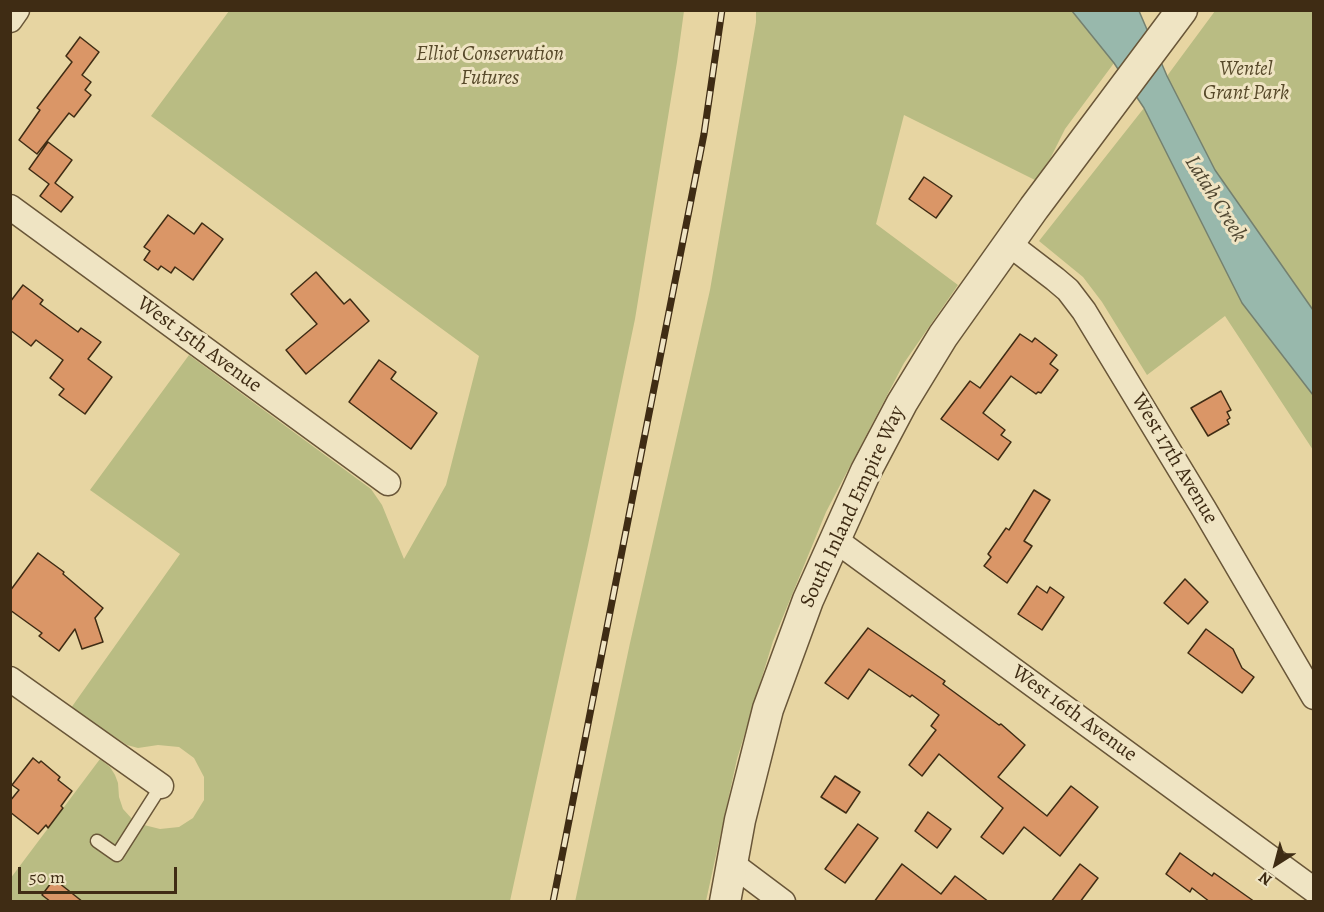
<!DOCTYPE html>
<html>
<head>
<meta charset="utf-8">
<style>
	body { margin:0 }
	#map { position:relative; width:1324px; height:912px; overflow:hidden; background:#e7d5a2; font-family:Alegreya,serif }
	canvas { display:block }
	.frame { position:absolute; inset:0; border:12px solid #3f2c14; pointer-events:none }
	.north { position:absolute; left:1246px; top:834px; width:60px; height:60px; -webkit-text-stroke:4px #efe4c3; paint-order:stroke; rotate:216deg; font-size:16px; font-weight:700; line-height:24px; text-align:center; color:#3f2c14 }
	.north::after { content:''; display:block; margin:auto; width:21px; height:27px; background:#3f2c14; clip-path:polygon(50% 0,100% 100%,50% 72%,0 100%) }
	.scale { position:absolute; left:18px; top:867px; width:159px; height:27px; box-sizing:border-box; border:3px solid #3f2c14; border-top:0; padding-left:8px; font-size:18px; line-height:21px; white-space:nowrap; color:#3f2c14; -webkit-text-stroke:4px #efe4c3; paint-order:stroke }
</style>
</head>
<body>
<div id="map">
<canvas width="1324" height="912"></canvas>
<div class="frame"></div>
<div class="north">N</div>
<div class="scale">50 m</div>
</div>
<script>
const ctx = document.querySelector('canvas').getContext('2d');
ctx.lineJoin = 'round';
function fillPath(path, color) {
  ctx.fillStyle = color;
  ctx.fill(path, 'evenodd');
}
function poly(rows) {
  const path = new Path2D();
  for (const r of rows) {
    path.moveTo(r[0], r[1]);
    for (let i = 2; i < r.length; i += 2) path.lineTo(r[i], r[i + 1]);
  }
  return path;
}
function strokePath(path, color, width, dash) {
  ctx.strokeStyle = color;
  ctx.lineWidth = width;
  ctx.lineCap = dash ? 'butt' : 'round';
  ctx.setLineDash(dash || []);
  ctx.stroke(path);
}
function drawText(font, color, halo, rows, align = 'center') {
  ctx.font = font + ' Alegreya,serif';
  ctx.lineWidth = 6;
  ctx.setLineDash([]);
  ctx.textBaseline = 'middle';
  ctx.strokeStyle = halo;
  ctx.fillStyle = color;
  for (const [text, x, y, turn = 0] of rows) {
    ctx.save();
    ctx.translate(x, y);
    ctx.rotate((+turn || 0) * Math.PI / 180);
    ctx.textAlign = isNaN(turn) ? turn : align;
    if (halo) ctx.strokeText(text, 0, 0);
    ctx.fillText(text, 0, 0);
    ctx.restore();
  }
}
fillPath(poly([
	[229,11,684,11,677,62,635,319,588,545,510,901,11,902,10,879,100,759,110,767,115,775,118,783,119,797,123,809,133,820,144,825,160,829,179,827,193,818,204,800,204,777,194,758,179,747,158,745,138,748,127,745,71,708,180,554,90,490,189,355,371,489,382,505,404,559,446,485,479,356,151,116],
	[756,11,1072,11,1114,63,1065,129,1050,159,1035,180,904,115,876,224,958,285,904,363,826,512,773,641,737,759,706,901,575,902,630,643,710,290,756,22],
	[1215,11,1313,11,1313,310,1215,170,1167,76],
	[1144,108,1242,303,1313,395,1313,450,1225,316,1147,375,1102,302,1083,277,1039,241]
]), '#b9bc83');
const water = poly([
	[1072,11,1139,11,1167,76,1215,170,1313,310,1313,395,1242,303,1144,108,1114,63,1072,11]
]);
fillPath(water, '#98b8ac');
strokePath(water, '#74806f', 1.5);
const building = poly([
	[80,37,99,52,82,75,91,82,85,90,91,95,74,117,69,113,37,154,19,140,40,110,37,108,72,62,66,56,80,37],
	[48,142,72,160,55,183,73,197,61,212,40,196,49,184,29,169,48,142],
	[924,177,952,196,936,218,909,199,924,177],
	[168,215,194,234,202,223,223,239,193,280,175,267,171,273,161,266,158,270,144,260,150,251,144,247,168,215],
	[316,272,344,304,350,299,369,321,306,374,286,350,317,324,291,294,316,272],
	[23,285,43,300,40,304,78,332,81,328,101,342,88,359,112,377,85,414,59,395,64,389,50,378,63,360,36,340,31,346,10,330,10,302,23,285],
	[1020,334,1032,342,1035,338,1057,355,1050,364,1058,370,1041,393,1038,392,1036,394,1011,376,983,413,1005,430,1001,435,1011,442,998,460,941,419,970,381,980,388,1020,334],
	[379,360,396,372,391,379,437,413,411,449,349,402,379,360],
	[1221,391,1231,410,1227,412,1230,418,1227,420,1229,424,1208,436,1191,408,1221,391],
	[1034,490,1050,500,1024,541,1032,546,1007,583,984,566,991,557,988,554,1006,528,1009,530,1034,490],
	[38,553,64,572,63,574,103,608,95,618,103,642,82,649,75,629,59,651,39,636,42,633,10,610,10,591,38,553],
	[1185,579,1208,602,1188,624,1164,603,1185,579],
	[1037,586,1047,593,1050,587,1064,597,1042,630,1018,614,1037,586],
	[868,628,945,681,943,684,999,725,1001,724,1025,745,998,777,1047,816,1071,786,1098,807,1060,856,1024,827,1003,854,981,837,1003,808,939,754,922,776,909,765,936,730,931,726,939,715,912,695,910,697,869,669,848,699,825,683,868,628],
	[1206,629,1233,649,1242,668,1254,677,1242,693,1188,653,1206,629],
	[33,758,39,763,41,761,60,777,58,780,72,791,61,806,63,808,48,828,46,825,38,834,10,812,10,801,19,790,12,785,33,758],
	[835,776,860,792,846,813,821,797,835,776],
	[928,812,951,829,937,848,915,831,928,812],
	[858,824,878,838,845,883,825,869,858,824],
	[1180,853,1212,876,1214,873,1255,902,1210,902,1192,888,1190,892,1166,874,1180,853],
	[902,864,941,894,955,876,989,902,874,902,902,864],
	[1080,864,1098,878,1080,902,1051,902,1080,864],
	[54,879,83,902,51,902,42,895,54,879]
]);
fillPath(building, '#da9667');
strokePath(building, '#3f2c14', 1.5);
const service = poly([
	[97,841,117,855,161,786]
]);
const minor = poly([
	[10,20,17,10],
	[10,207,388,483],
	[1008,243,1055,279,1068,290,1084,311,1204,509,1314,697],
	[834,539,1314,890],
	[10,679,161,786],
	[731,863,783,902]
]);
const tertiary = poly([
	[725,902,740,820,768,709,808,600,866,471,902,403,943,336,1034,208,1182,10]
]);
strokePath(service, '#695638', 15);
strokePath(minor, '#695638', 27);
strokePath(tertiary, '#695638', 33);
strokePath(service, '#efe4c3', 12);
strokePath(minor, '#efe4c3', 24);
strokePath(tertiary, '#efe4c3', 30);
const rail = poly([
	[553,902,704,134,722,10]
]);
strokePath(rail, '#3f2c14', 7);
strokePath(rail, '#efe4c3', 4.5, [14]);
drawText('italic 21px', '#57492a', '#efe4c3', [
	["Elliot Conservation",490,55],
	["Futures",490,79],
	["Wentel",1246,70],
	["Grant Park",1246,94]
]);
drawText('21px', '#3f2c14', '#efe4c3', [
	["West 15th Avenue",199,345,36],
	["West 17th Avenue",1174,459,59],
	["South Inland Empire Way",853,507,-65],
	["West 16th Avenue",1074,714,36]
]);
drawText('italic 22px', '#514832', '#efe4c3', [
	["Latah Creek",1215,199,58]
]);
</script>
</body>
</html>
